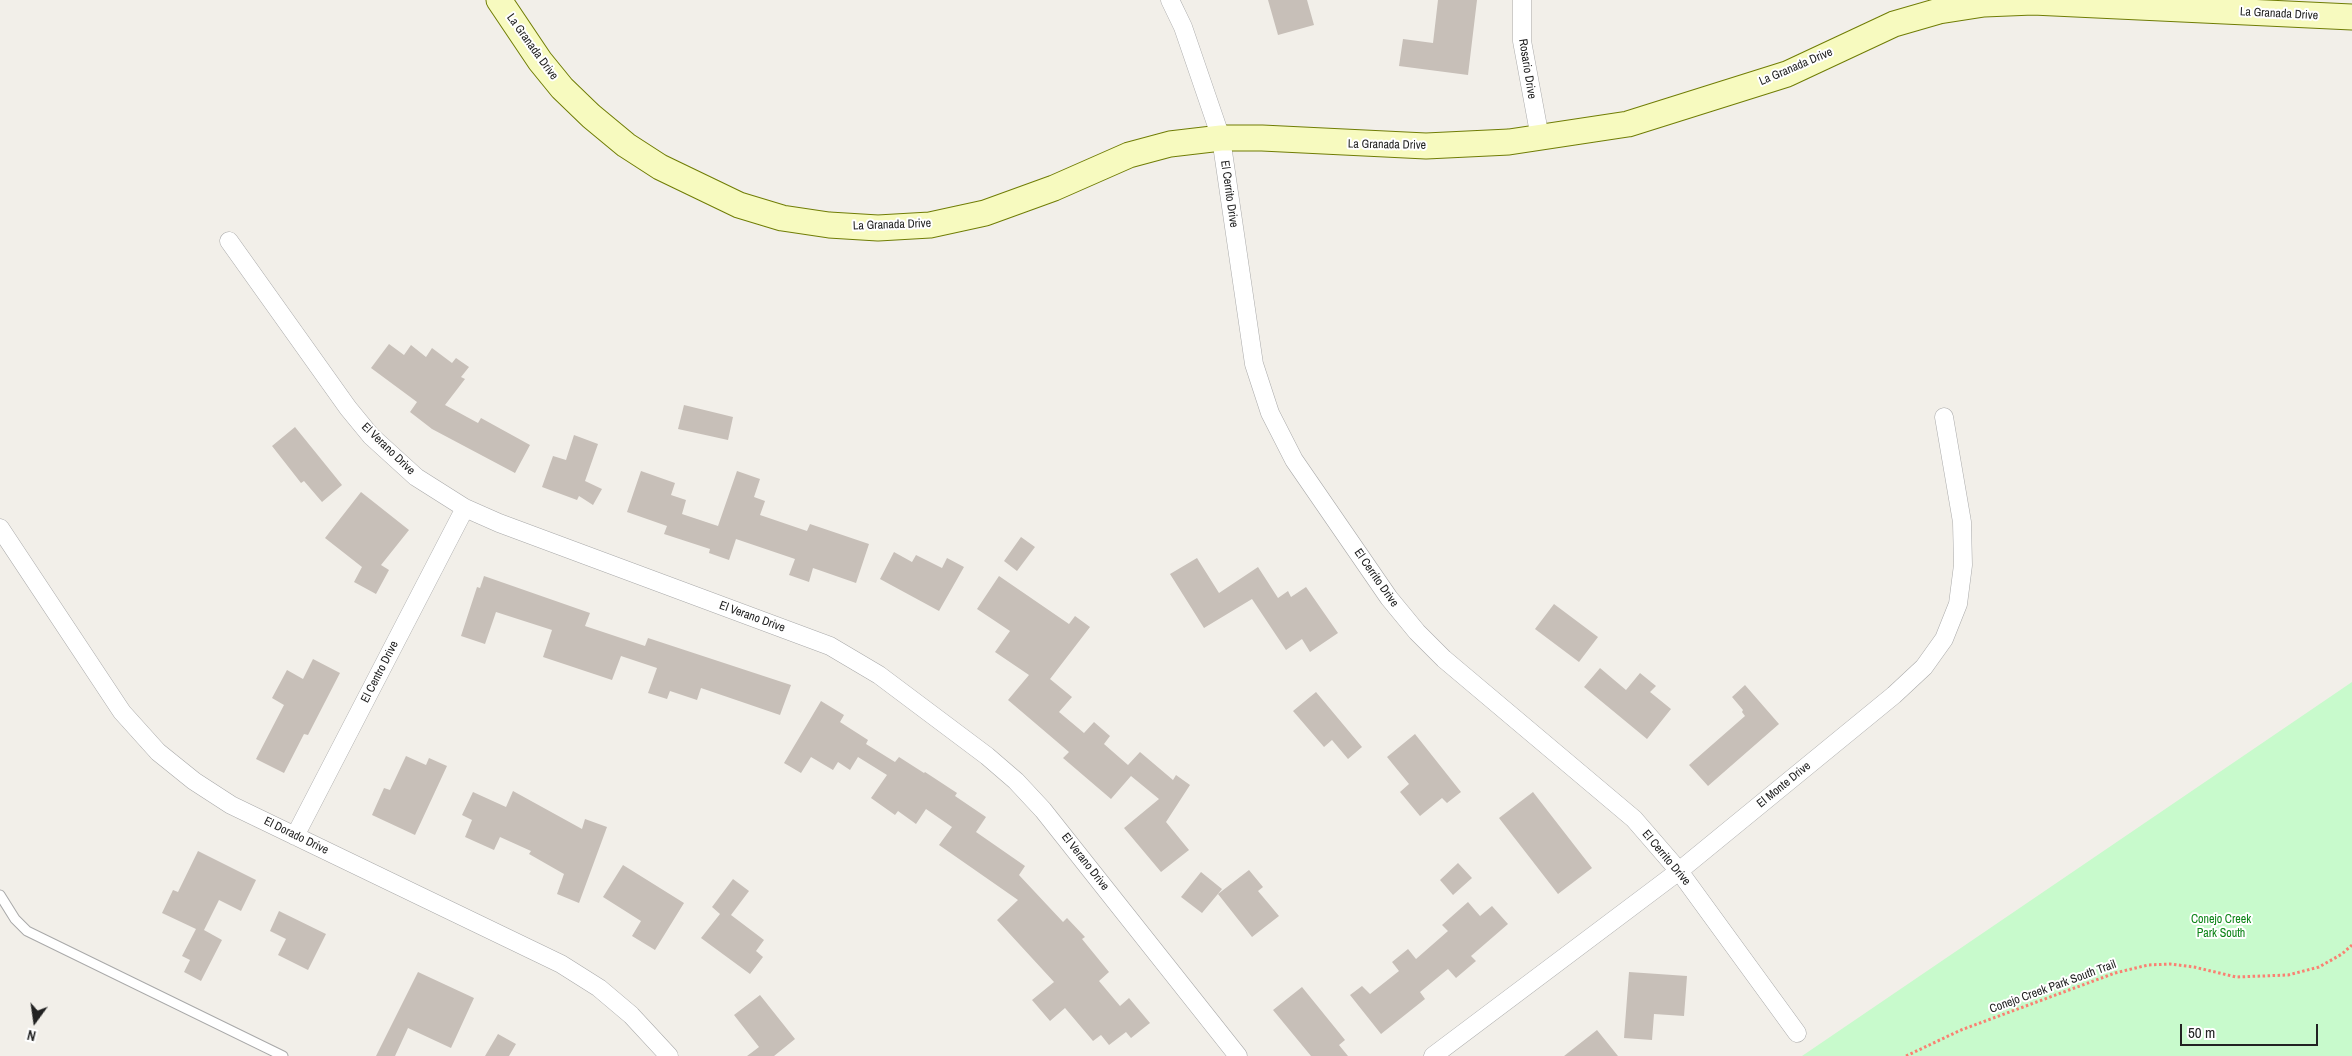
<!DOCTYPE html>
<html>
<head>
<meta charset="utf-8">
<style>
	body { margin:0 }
	#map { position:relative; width:2352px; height:1056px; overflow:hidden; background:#f2efe9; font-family:"Archivo Narrow",sans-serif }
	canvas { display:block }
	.north { position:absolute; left:10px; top:996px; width:50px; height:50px; -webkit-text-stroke:4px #fff; paint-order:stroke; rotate:194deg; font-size:14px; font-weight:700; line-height:20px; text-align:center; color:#222 }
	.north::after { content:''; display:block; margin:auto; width:18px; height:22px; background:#222; clip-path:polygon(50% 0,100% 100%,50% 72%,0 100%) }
	.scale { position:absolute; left:2180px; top:1024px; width:138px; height:22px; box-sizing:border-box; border:2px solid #222; border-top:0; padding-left:6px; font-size:15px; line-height:18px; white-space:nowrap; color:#222; -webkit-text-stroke:4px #fff; paint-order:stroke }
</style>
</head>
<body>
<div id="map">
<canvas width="2352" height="1056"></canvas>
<div class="north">N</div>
<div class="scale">50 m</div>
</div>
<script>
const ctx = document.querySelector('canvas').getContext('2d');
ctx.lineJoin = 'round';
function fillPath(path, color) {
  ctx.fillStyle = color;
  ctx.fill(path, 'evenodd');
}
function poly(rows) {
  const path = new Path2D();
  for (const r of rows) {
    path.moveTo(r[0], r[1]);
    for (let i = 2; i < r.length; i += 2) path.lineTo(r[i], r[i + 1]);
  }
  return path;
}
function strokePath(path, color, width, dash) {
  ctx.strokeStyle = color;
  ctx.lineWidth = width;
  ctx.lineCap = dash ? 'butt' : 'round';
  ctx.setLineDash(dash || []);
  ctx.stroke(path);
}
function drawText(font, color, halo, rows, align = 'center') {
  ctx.font = font + ' "Archivo Narrow",sans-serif';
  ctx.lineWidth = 4;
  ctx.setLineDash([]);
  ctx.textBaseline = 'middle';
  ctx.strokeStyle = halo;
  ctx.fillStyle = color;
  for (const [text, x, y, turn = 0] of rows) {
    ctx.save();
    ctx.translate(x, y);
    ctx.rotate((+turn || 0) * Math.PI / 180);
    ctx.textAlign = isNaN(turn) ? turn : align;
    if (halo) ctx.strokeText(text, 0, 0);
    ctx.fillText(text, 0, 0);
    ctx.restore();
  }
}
fillPath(poly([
	[2352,682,2352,1056,1802,1056]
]), '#c8facc');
fillPath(poly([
	[1268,0,1307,0,1314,25,1278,35],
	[1438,0,1477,0,1468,75,1399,66,1403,39,1433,43],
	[389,344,404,355,411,345,426,357,432,348,452,363,456,358,469,367,461,377,465,379,445,405,478,423,481,418,530,445,515,473,432,429,410,412,417,402,371,368],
	[684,405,733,417,728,440,678,429],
	[295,427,342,485,322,502,304,481,301,483,272,446],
	[574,435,598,444,585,481,602,489,593,505,579,496,577,500,542,487,553,456,566,460],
	[641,471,675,483,671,495,686,500,682,514,718,526,737,471,760,479,754,497,765,501,760,515,807,531,810,524,869,544,856,583,813,568,809,582,789,575,795,559,736,539,729,560,709,553,710,549,664,534,667,526,627,512],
	[361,492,409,530,381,565,389,570,376,594,354,582,362,567,325,538],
	[1021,537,1035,547,1017,571,1004,561],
	[894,552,912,562,916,555,942,568,947,558,964,567,939,611,880,579],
	[1197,558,1219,593,1258,567,1278,598,1288,591,1291,597,1306,587,1338,633,1310,652,1302,639,1286,650,1252,599,1204,628,1170,574],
	[484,576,590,613,585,626,645,646,648,638,791,685,780,715,701,688,697,700,670,691,667,699,648,693,657,668,621,656,612,680,543,657,552,630,496,612,485,644,461,636,477,587,480,588],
	[999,576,1069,624,1075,616,1090,627,1050,679,1072,697,1059,712,1084,733,1094,722,1110,736,1104,744,1128,765,1140,752,1173,780,1176,775,1190,785,1166,822,1189,850,1161,872,1124,828,1159,799,1131,776,1111,799,1063,758,1069,752,1008,700,1029,675,995,652,1010,631,977,609],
	[1554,604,1598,637,1579,662,1535,629],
	[313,659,340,673,308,735,304,734,284,773,256,759,284,705,272,698,287,670,303,679],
	[1600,668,1626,690,1640,673,1656,686,1650,692,1671,709,1647,739,1584,687],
	[1745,685,1779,724,1708,786,1689,765,1745,716,1742,712,1743,710,1732,697],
	[1316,692,1362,747,1348,759,1332,740,1324,747,1293,711],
	[821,701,844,715,840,722,868,740,866,744,895,762,899,757,924,773,925,772,957,793,955,796,986,817,976,832,1025,866,1019,875,1063,922,1067,918,1085,937,1082,939,1109,972,1099,981,1120,1006,1129,998,1150,1023,1131,1038,1126,1032,1109,1045,1101,1035,1093,1041,1065,1008,1050,1021,1032,1000,1054,982,997,920,1018,900,939,845,952,827,926,809,916,824,898,811,895,815,871,798,887,775,858,757,850,770,838,762,833,770,811,757,801,773,784,763],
	[1415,734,1461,792,1447,803,1442,798,1420,816,1400,792,1409,784,1387,757],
	[406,756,426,765,429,758,447,766,415,835,372,815,384,788,390,790],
	[513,791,582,829,585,819,607,827,579,903,557,894,564,874,529,854,531,851,500,837,494,850,465,837,472,820,462,815,473,792,506,807],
	[1533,792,1592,868,1558,894,1499,818],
	[198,851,256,880,241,911,219,900,204,930,222,940,201,981,184,972,190,960,182,956,196,929,162,913,173,890,178,892],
	[1458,863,1472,878,1453,895,1440,880],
	[623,865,684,903,655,950,632,936,641,921,603,897],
	[1249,870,1263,887,1258,891,1279,916,1252,937,1218,894],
	[1201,872,1222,889,1202,913,1181,897],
	[733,879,749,891,731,915,764,940,756,951,763,957,750,974,701,938,720,914,712,907],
	[1468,902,1480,916,1492,906,1508,924,1471,956,1476,961,1456,978,1448,969,1420,992,1425,999,1381,1034,1350,995,1362,986,1370,994,1399,971,1392,962,1408,949,1416,959,1448,931,1442,925],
	[279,911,326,934,308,970,278,955,286,939,270,931],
	[418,972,474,998,451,1048,408,1028,395,1056,376,1056],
	[1629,972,1687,976,1684,1016,1654,1014,1652,1040,1624,1038],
	[1302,987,1345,1040,1339,1045,1348,1056,1311,1056,1273,1010],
	[760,995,795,1039,774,1056,747,1056,759,1047,734,1015],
	[1597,1030,1618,1056,1564,1056],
	[498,1034,516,1044,509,1056,485,1056]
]), '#c7bfb8');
const lane = poly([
	[0,895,15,919,27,931,283,1056]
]);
const street = poly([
	[1170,0,1183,27,1221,138,1254,364,1270,413,1294,460,1389,598,1417,632,1444,659,1634,819,1679,871,1797,1033],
	[1522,0,1522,41,1540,138],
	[229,241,348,408,371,436,416,477,465,508,499,523,830,646,879,675,987,756,1016,781,1043,810,1238,1056],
	[0,528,122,712,158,752,194,781,231,805,561,964,599,988,631,1015,669,1056],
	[295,836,465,508],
	[1433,1056,1679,871,1894,695,1924,667,1944,639,1958,604,1963,565,1962,522,1944,417]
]);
const secondary = poly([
	[499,0,540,61,562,88,591,116,626,145,660,167,739,205,782,218,829,225,878,228,930,225,985,213,1054,188,1129,155,1170,144,1221,138,1262,138,1426,146,1509,142,1628,124,1787,74,1894,24,1939,11,1984,4,2033,2,2352,17]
]);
strokePath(lane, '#a9a9a9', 11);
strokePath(street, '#a9a9a9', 19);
strokePath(secondary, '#707d05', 27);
strokePath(poly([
	[1906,1056,1961,1030,2115,973,2148,965,2170,964,2194,967,2236,977,2288,975,2319,967,2342,954,2352,945]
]), '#fa8072', 3, [2.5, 2.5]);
strokePath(lane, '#fff', 9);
strokePath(street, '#fff', 18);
strokePath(secondary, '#f7fabf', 25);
drawText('12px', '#222', '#fff', [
	["La Granada Drive",2279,14,3],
	["La Granada Drive",532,47,54],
	["La Granada Drive",1796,67,-23],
	["Rosario Drive",1527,69,81],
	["La Granada Drive",1387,145,1],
	["El Cerrito Drive",1229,194,82],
	["La Granada Drive",892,225,-2],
	["El Verano Drive",388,449,44],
	["El Cerrito Drive",1376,578,55],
	["El Verano Drive",752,617,20],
	["El Centro Drive",380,672,-63],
	["El Monte Drive",1784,785,-39],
	["El Dorado Drive",296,836,26],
	["El Cerrito Drive",1666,858,50],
	["El Verano Drive",1085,862,52],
	["Conejo Creek Park South Trail",2053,987,-20]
]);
drawText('12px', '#0c8416', '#fff', [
	["Conejo Creek",2221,920],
	["Park South",2221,934]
]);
</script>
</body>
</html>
